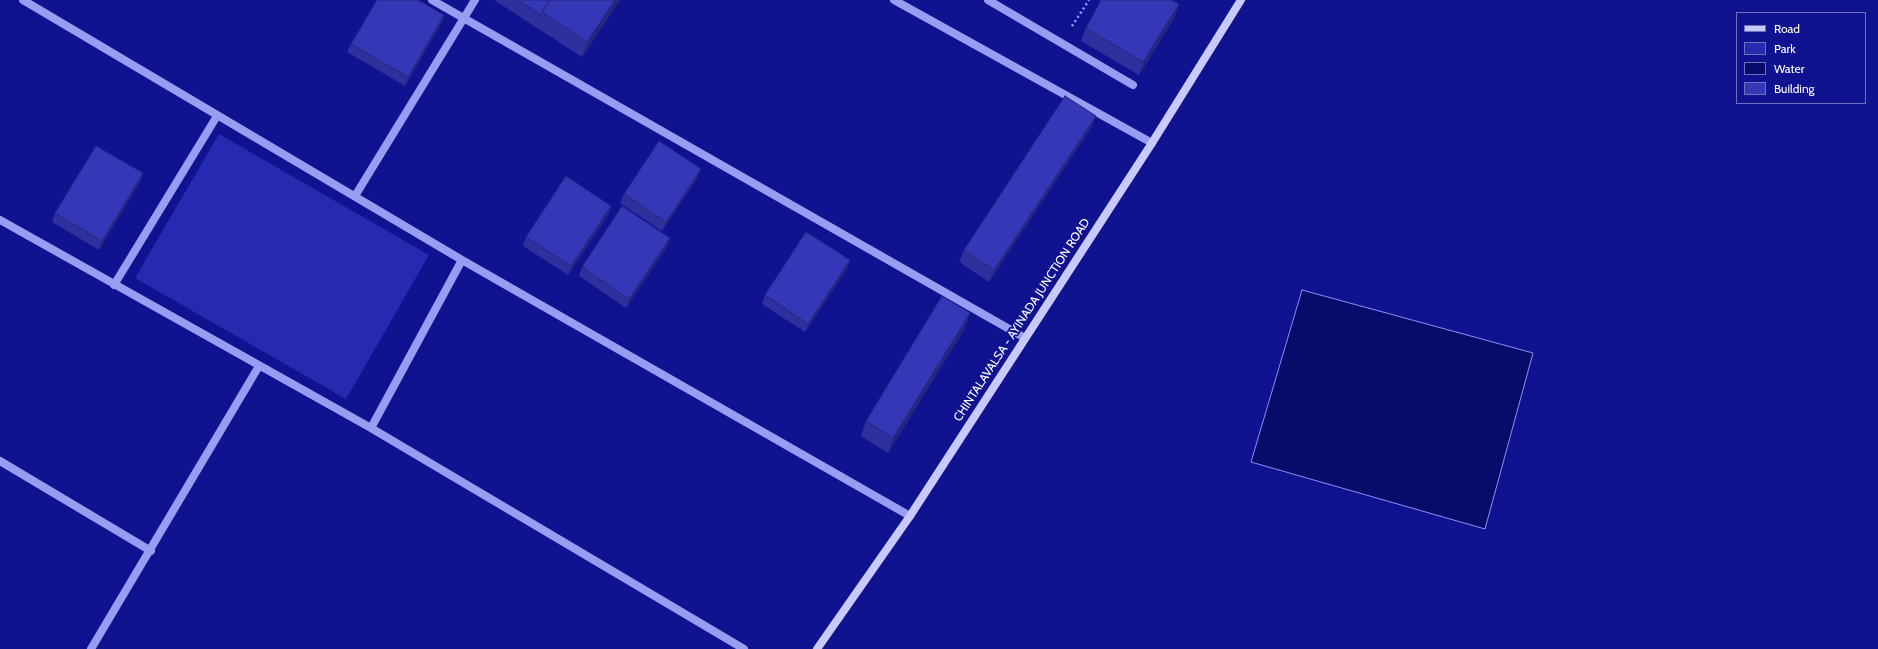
<!DOCTYPE html>
<html>
<head>
<meta charset="utf-8">
<style>
	body { margin:0 }
	#map { position:relative; width:1878px; height:649px; overflow:hidden; background:#10138f; font-family:Cabin,sans-serif }
	canvas { display:block }
	.legend { position:absolute; left:1736px; top:12px; width:130px; height:92px; box-sizing:border-box; background:#10138f; border:1px solid #7071bc; margin:0; padding:5px 7px; list-style:none; font-size:12px; color:#fff }
	.legend li { display:flex; align-items:center; gap:8px; height:20px }
	.legend b { width:20px; border:1px solid #7071bc }
</style>
</head>
<body>
<div id="map">
<canvas width="1878" height="649"></canvas>
<ul class="legend">
<li><b style="height:5px;background:#c8c9fd"></b>Road</li>
<li><b style="height:11px;background:#252ab0"></b>Park</li>
<li><b style="height:11px;background:#090b6a"></b>Water</li>
<li><b style="height:11px;background:#3438b6"></b>Building</li>
</ul>
</div>
<script>
const ctx = document.querySelector('canvas').getContext('2d');
ctx.lineJoin = 'round';
function fillPath(path, color) {
  ctx.fillStyle = color;
  ctx.fill(path, 'evenodd');
}
function poly(rows) {
  const path = new Path2D();
  for (const r of rows) {
    path.moveTo(r[0], r[1]);
    for (let i = 2; i < r.length; i += 2) path.lineTo(r[i], r[i + 1]);
  }
  return path;
}
function strokePath(path, color, width, dash) {
  ctx.strokeStyle = color;
  ctx.lineWidth = width;
  ctx.lineCap = dash ? 'butt' : 'round';
  ctx.setLineDash(dash || []);
  ctx.stroke(path);
}
function drawText(font, color, halo, rows, align = 'center') {
  ctx.font = font + ' Cabin,sans-serif';
  ctx.lineWidth = 3.5;
  ctx.setLineDash([]);
  ctx.textBaseline = 'middle';
  ctx.strokeStyle = halo;
  ctx.fillStyle = color;
  for (const [text, x, y, turn = 0] of rows) {
    ctx.save();
    ctx.translate(x, y);
    ctx.rotate((+turn || 0) * Math.PI / 180);
    ctx.textAlign = isNaN(turn) ? turn : align;
    if (halo) ctx.strokeText(text, 0, 0);
    ctx.fillText(text, 0, 0);
    ctx.restore();
  }
}
fillPath(poly([
	[219,134,429,255,346,399,135,278]
]), '#252ab0');
const water = poly([
	[1302,290,1533,353,1485,529,1251,462,1302,290]
]);
fillPath(water, '#090b6a');
strokePath(water, '#8a90f7', 1);
strokePath(poly([
	[1072,26,1089,0]
]), '#989cf3', 2.5, [2, 3]);
strokePath(poly([
	[988,0,1133,85]
]), '#989cf3', 8);
strokePath(poly([
	[23,0,462,260,910,516],
	[432,0,1025,338],
	[894,0,1152,143],
	[355,196,475,0],
	[0,220,371,428,744,649],
	[114,285,217,116],
	[371,428,462,260],
	[0,461,151,551],
	[91,649,259,366]
]), '#989cf3', 8);
strokePath(poly([
	[817,649,910,516,1152,143,1241,0]
]), '#c8c9fd', 8);
fillPath(poly([
	[494,0,620,0,582,57],
	[1179,4,1175,17,1139,75,1081,41,1086,28],
	[444,15,441,24,405,86,347,52,351,44],
	[1091,128,989,282,959,262,964,250],
	[701,169,698,177,662,231,620,203,624,194],
	[143,173,140,182,99,250,52,222,55,213],
	[611,206,608,215,568,275,523,246,526,237],
	[667,247,626,308,579,276,582,267],
	[850,260,847,269,805,332,762,304,765,295],
	[965,328,888,453,861,436,866,421]
]), '#2d309d');
fillPath(poly([
	[615,0,620,0,582,57,587,42],
	[1179,4,1175,17,1139,75,1143,62],
	[444,15,441,24,405,86,408,77],
	[1096,116,1091,128,989,282,994,270],
	[701,169,698,177,662,231,666,222],
	[143,173,140,182,99,250,102,241],
	[611,206,608,215,568,275,571,266],
	[670,238,667,247,626,308,629,299],
	[850,260,847,269,805,332,808,324],
	[970,313,965,328,888,453,893,438]
]), '#24277f');
const building = poly([
	[377,0,418,0,444,15,408,77,351,44,377,0],
	[518,0,550,0,542,12,541,15,518,0],
	[550,0,615,0,587,42,542,12,550,0],
	[1101,0,1171,0,1179,4,1143,62,1086,28,1101,0],
	[1065,96,1096,116,994,270,964,250,1065,96],
	[659,141,701,169,666,222,624,194,659,141],
	[96,146,143,173,102,241,55,213,96,146],
	[566,176,611,206,571,266,526,237,566,176],
	[622,206,670,238,629,299,582,267,622,206],
	[806,232,850,260,808,324,765,295,806,232],
	[942,296,970,313,893,438,866,421,942,296]
]);
fillPath(building, '#3438b6');
strokePath(building, '#24277f', 1);
drawText('12px', '#fff', '#10138f', [
	["CHINTALAVALSA - AYINADA JUNCTION ROAD",1022,320,-57]
]);
</script>
</body>
</html>
